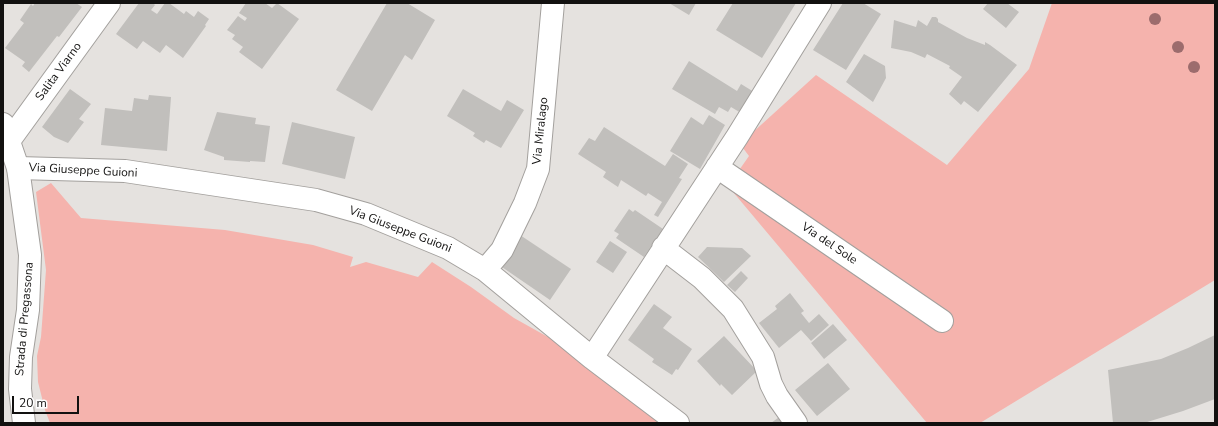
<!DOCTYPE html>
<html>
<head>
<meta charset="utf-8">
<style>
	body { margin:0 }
	#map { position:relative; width:1218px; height:426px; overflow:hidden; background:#e5e2df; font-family:"Nunito Sans",sans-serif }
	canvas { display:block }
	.frame { position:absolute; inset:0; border:4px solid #121110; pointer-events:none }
	.scale { position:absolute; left:12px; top:396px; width:67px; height:18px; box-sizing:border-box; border:2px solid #121110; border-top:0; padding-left:5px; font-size:12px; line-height:14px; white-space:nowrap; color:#121110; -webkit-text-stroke:3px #fff; paint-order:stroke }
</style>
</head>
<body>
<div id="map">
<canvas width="1218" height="426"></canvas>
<div class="frame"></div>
<div class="scale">20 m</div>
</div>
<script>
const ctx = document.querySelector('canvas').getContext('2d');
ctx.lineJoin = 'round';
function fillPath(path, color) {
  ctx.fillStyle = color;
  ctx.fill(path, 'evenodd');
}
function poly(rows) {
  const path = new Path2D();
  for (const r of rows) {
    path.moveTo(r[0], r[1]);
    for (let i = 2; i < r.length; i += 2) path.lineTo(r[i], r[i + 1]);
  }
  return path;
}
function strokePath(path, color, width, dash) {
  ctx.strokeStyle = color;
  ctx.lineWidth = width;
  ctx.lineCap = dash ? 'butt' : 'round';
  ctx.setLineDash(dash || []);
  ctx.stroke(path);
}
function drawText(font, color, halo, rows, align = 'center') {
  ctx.font = font + ' "Nunito Sans",sans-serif';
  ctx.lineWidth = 3.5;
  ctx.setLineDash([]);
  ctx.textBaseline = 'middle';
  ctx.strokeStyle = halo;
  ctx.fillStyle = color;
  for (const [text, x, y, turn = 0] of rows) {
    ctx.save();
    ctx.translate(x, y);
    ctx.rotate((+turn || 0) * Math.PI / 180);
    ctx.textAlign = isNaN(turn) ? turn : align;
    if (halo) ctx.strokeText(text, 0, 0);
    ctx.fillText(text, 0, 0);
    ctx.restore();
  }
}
fillPath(poly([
	[1052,3,1215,3,1215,280,980,423,927,423,728,186,749,156,740,144,816,75,947,165,1029,69],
	[51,183,81,218,225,230,313,245,353,257,350,267,366,262,418,277,432,262,471,287,514,318,573,351,653,406,657,423,50,423,45,410,38,382,37,356,41,337,46,270,36,192]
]), '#f5b3ad');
fillPath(poly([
	[35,3,76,3,82,7,59,37,57,36,29,72,22,66,25,62,5,48,24,23,20,20,31,4,33,6],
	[139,3,153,3,155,5,151,10,157,14,165,3,169,3,184,14,186,11,194,17,198,11,209,19,205,25,206,26,183,58,166,45,160,53,143,41,137,49,116,34],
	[246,3,265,3,272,8,277,3,299,19,262,69,239,52,243,47,232,39,235,35,227,30,238,16,245,21,247,18,239,13],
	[387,3,407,3,435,20,412,60,405,55,372,111,336,90],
	[669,3,696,3,689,15],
	[733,3,796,3,762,58,716,30],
	[843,3,863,3,881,14,846,70,813,50],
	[988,3,1007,3,1019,12,1006,28,983,9],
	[932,17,936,17,938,19,938,22,967,38,985,45,985,42,990,45,1017,65,978,112,964,101,961,105,949,94,962,77,949,68,950,66,927,54,925,58,911,52,891,48,894,20,916,27,918,20,927,26],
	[864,54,885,66,886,78,873,102,846,82],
	[689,61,737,91,741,84,754,92,741,113,731,107,728,112,719,107,715,114,672,89],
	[70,89,91,104,79,119,84,122,68,143,54,137,42,127],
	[463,89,501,111,507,100,524,110,501,148,486,140,484,143,473,136,475,133,447,116],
	[149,95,171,97,167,151,101,145,105,108,132,111,134,98,148,100],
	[217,112,256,118,255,124,270,126,265,162,250,161,250,162,224,160,224,157,204,150],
	[709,115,725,125,700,169,670,151,691,117,703,125],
	[292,122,355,137,345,179,282,164],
	[604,127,665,166,673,154,688,164,679,178,682,179,658,217,654,215,662,202,648,193,646,196,621,180,618,187,603,177,606,172,578,154,589,138,595,141],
	[629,209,633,212,635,210,663,229,644,257,616,238,619,234,614,231],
	[520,235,571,269,550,300,499,265],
	[610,241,627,252,613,273,596,262],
	[707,247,742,248,751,256,724,282,698,257],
	[741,271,748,278,735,292,727,285],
	[790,293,804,311,801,313,809,323,819,314,829,325,811,341,801,330,779,348,759,323,777,309,775,306],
	[654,304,672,317,663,328,692,349,678,370,676,369,672,375,652,362,654,359,628,340],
	[833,324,847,340,824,359,811,343],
	[1215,335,1215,399,1183,411,1144,423,1113,423,1108,370,1161,359,1188,348],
	[724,336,757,371,732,395,721,384,720,386,697,361],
	[828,363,850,389,817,416,795,390],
	[782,415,788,423,771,423]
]), '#c1bfbc');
const street = poly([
	[9,141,109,3],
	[717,167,942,321],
	[18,168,125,171,316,200,366,214,448,248,485,270,592,358,678,423],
	[663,248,702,278,733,309,763,357,771,384,777,396,796,423],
	[485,270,502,250,525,203,538,169,553,3],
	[592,358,737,137,820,3]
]);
const secondary = poly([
	[3,124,18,168,30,255,28,310,21,357,20,389,24,423]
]);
strokePath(street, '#a3a09d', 24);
strokePath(secondary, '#a3a09d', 24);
strokePath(street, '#fff', 22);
strokePath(secondary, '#fff', 22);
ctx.fillStyle = '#9c6c6d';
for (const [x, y] of [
	[1155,19],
	[1178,47],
	[1194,67]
]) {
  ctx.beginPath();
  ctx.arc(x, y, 6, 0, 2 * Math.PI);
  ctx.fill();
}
drawText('12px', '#121110', '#fff', [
	["Salita Viarno",59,72,-54],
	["Via Miralago",541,131,-84],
	["Via Giuseppe Guioni",83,171,3],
	["Via Giuseppe Guioni",400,230,21],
	["Via del Sole",829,244,34],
	["Strada di Pregassona",25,319,-85]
]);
</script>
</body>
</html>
